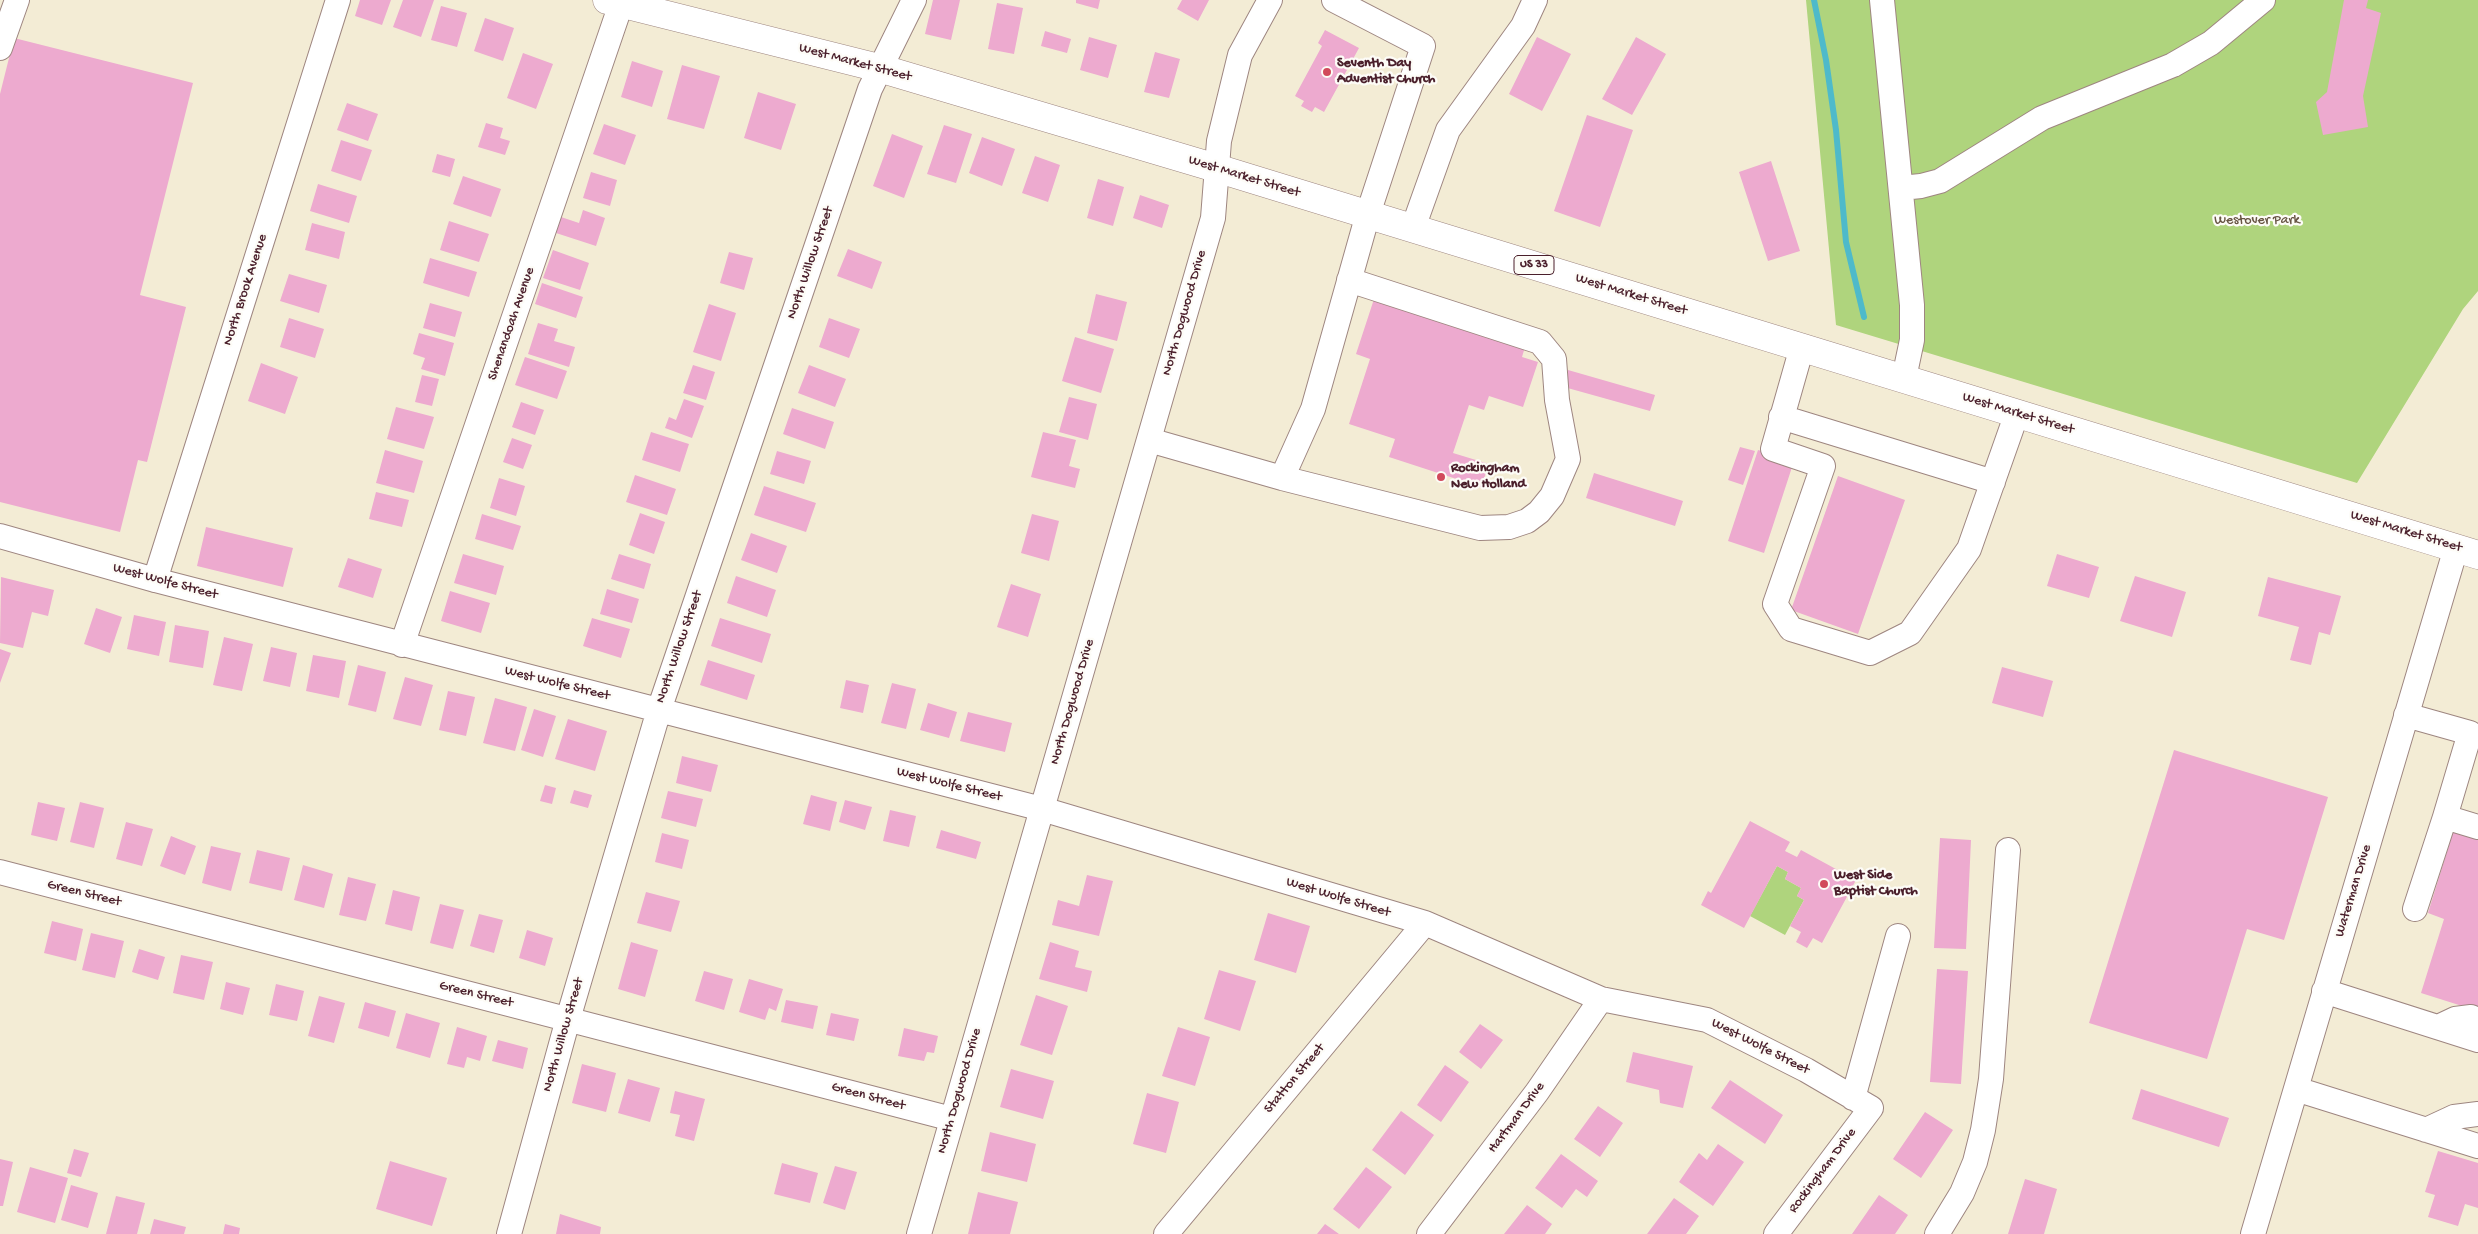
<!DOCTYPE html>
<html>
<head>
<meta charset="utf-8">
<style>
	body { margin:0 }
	canvas { display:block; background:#f3ecd5 }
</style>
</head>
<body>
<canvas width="2478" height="1234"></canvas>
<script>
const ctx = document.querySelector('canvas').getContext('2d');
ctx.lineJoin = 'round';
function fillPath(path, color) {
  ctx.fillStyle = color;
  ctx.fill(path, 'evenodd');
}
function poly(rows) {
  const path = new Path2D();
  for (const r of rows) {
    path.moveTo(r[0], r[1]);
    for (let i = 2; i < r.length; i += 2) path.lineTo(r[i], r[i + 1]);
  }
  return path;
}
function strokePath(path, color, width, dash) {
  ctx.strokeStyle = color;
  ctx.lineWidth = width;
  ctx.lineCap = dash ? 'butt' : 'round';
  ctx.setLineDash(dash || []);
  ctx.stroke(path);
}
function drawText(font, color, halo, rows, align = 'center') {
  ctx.font = font + ' "Gochi Hand",sans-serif';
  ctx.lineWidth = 4.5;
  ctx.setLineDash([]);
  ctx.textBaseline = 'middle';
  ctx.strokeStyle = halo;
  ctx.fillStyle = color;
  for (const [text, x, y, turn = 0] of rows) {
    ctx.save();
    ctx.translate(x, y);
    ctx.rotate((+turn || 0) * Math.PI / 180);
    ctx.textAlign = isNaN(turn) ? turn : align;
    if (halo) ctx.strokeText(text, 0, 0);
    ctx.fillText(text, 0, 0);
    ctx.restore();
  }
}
fillPath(poly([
	[1806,0,2478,0,2478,291,2463,309,2357,483,1836,325],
	[1777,866,1788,872,1785,879,1801,888,1797,896,1804,900,1785,935,1750,916]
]), '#afd47d');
strokePath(poly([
	[1814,0,1826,60,1836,130,1846,242,1864,317]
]), '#4ebaca', 6);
fillPath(poly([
	[360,0,391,0,382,25,355,16],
	[403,0,434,0,421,37,393,27],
	[933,0,960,0,951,40,925,34],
	[1076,0,1100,0,1098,9,1076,3],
	[1182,0,1209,0,1198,21,1177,9],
	[2344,0,2368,0,2366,8,2381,13,2363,96,2368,127,2323,135,2316,102,2327,92],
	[997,3,1023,8,1014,54,988,49],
	[441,6,467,13,457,47,431,40],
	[485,18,514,28,503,61,474,51],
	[1325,30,1359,48,1324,112,1315,107,1312,112,1301,106,1304,101,1295,96,1322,46,1318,43],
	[1045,31,1071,39,1067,53,1041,46],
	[1089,37,1117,45,1108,78,1080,70],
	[1537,37,1571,54,1542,111,1509,94],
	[1636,37,1666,54,1632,115,1602,99],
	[14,38,193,83,140,295,186,307,147,462,138,460,120,532,0,502,0,94],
	[1155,52,1180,59,1169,98,1144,92],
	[523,53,553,64,536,109,507,98],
	[632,61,663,71,652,107,621,97],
	[682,65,720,76,704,129,667,119],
	[758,92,796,104,781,150,744,138],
	[347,103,378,114,368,141,337,130],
	[1587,115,1633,130,1600,227,1554,211],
	[486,123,503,128,500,138,510,141,505,155,478,147],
	[604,124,636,135,625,165,593,154],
	[944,125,972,134,956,183,927,174],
	[892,134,923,146,904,198,873,186],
	[982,137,1015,149,1002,186,969,173],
	[341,140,372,150,361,181,331,171],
	[437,154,455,159,450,177,432,172],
	[1035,156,1060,165,1048,202,1022,193],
	[1771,161,1800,251,1768,261,1739,172],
	[591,172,617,180,610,206,583,198],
	[463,176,501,189,491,217,453,204],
	[1098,179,1124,187,1113,226,1087,218],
	[318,184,357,196,349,223,310,211],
	[1140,195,1169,205,1162,228,1133,218],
	[583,210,605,218,596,246,556,233,561,217,579,223],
	[449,221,489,234,479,262,440,250],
	[312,223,345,232,339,259,305,250],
	[848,249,882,262,872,289,837,276],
	[553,250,589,263,580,290,543,278],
	[729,252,753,258,744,290,720,283],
	[430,258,477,272,469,297,423,283],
	[289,274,327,285,319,313,280,301],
	[542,283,583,297,576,318,535,304],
	[1096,294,1127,302,1117,341,1087,333],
	[1374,299,1525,347,1522,357,1538,362,1523,407,1489,396,1484,410,1469,405,1453,453,1489,464,1481,487,1389,457,1395,439,1349,424,1370,359,1356,354],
	[430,303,462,312,455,337,423,328],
	[709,304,736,313,721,361,693,352],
	[289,318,324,329,315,358,280,347],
	[829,318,860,329,849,358,819,347],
	[538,323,558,329,554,341,575,347,569,367,528,354],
	[419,333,454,343,445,376,421,369,425,358,413,354],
	[1075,337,1114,349,1101,393,1062,381],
	[525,357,567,371,557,399,515,385],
	[261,363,298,377,285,414,248,401],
	[693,365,715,372,706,400,683,393],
	[809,365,846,379,835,407,798,393],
	[1568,370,1655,395,1650,411,1564,387],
	[422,375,439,379,432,406,415,402],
	[1069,397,1097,404,1088,440,1059,432],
	[684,399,704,406,692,438,665,428,669,417,676,420],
	[521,402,544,410,535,435,512,427],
	[396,407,434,417,424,449,387,439],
	[792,408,834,422,825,449,783,434],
	[651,432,689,444,680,472,642,460],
	[1043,432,1076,440,1069,466,1080,469,1075,488,1031,477],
	[512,438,532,445,523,469,503,462],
	[1740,447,1755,451,1743,485,1728,480],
	[385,450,423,461,414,493,376,483],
	[1758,450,1794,461,1764,553,1728,541],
	[777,451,811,461,804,484,770,474],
	[1594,473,1683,501,1675,526,1586,498],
	[635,475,676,489,667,515,626,502],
	[1838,476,1905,500,1858,634,1791,610],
	[499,478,525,486,516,516,490,508],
	[764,486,816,503,806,532,754,515],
	[376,492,409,500,402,527,369,519],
	[640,513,665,522,654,554,629,545],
	[482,514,521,526,513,550,475,539],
	[1032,514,1059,521,1049,561,1021,553],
	[206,527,293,548,283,587,197,566],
	[751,533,787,546,777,573,741,560],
	[463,554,504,566,496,595,454,583],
	[619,554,651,564,644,589,611,579],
	[2057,554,2099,567,2089,598,2047,586],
	[348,558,382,569,373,598,338,587],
	[736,576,776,590,767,617,727,603],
	[2135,576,2186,592,2172,637,2120,621],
	[1,577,54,590,48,616,32,612,23,648,0,643],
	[2268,577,2341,596,2330,635,2319,632,2311,665,2290,660,2299,627,2258,616],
	[1011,584,1041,594,1028,637,997,627],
	[607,589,639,599,632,623,600,614],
	[450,591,490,603,481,633,441,621],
	[96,608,122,617,110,653,84,644],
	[134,615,166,622,159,656,127,649],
	[592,618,630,629,621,658,583,646],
	[720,618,771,634,762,663,711,646],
	[175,625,209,631,203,668,169,662],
	[224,637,253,644,242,691,213,685],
	[271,647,297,653,290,687,263,681],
	[0,649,11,653,0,683],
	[313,655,346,661,339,698,306,691],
	[708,660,755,675,747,700,700,685],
	[358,665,386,672,376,712,348,705],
	[2002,667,2053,681,2043,717,1992,703],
	[405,677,433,685,421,726,393,719],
	[846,680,869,685,863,713,840,708],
	[892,683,916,689,906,729,881,723],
	[448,691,475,697,466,736,439,730],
	[495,698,527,707,515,751,483,743],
	[928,703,957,712,949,738,920,730],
	[534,709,556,716,543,757,521,750],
	[968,712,1012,723,1005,752,960,741],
	[568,719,607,731,595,771,555,759],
	[2174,750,2328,797,2284,940,2247,929,2207,1059,2089,1023],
	[682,756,718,765,711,792,676,783],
	[545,785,556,788,552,804,540,801],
	[574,790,592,795,588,808,570,803],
	[668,791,703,799,696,827,661,818],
	[811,795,837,802,830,831,803,824],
	[845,800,872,807,865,830,839,822],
	[38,802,65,808,57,841,31,835],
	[80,802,104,808,94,848,70,842],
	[890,810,916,816,909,847,883,841],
	[1750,821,1790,842,1785,851,1797,857,1801,850,1856,880,1822,943,1813,938,1807,948,1796,942,1801,932,1790,926,1804,900,1797,896,1801,888,1785,879,1788,872,1777,866,1744,928,1701,905,1708,891,1711,893],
	[126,822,153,829,142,866,116,859],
	[2454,829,2478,836,2478,1011,2421,993,2444,919,2428,913],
	[941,830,981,842,976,859,936,848],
	[662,833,689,840,682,869,655,862],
	[171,836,196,846,185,875,160,866],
	[1940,838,1971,840,1966,949,1934,948],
	[211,846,241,853,231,891,202,883],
	[257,850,290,858,282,891,249,883],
	[303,865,333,874,324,908,294,900],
	[1087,875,1113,881,1099,936,1052,925,1058,900,1079,906],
	[348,877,376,884,366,921,339,915],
	[393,890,420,897,412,931,385,924],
	[646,892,680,901,671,932,637,923],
	[440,904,464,910,453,949,430,943],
	[1268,913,1310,926,1296,973,1254,960],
	[479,914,503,920,494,953,470,946],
	[52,921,83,929,76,961,44,953],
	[527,930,553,938,545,966,519,958],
	[91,933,124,941,115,978,82,970],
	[631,942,658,950,645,997,618,989],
	[1050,942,1079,951,1075,967,1092,971,1087,992,1039,979],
	[139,949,165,957,158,980,132,972],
	[181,955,213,962,204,1000,173,993],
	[1937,969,1968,971,1961,1084,1930,1082],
	[1219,970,1256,981,1240,1031,1204,1019],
	[704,971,733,979,724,1010,695,1001],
	[749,979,783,989,776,1011,769,1008,765,1020,739,1012],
	[226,982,250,988,243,1015,220,1009],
	[276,984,304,991,297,1021,269,1015],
	[1036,995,1068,1006,1052,1055,1020,1045],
	[319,996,345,1003,334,1043,308,1036],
	[786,1000,818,1006,813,1029,781,1022],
	[365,1002,396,1011,389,1037,358,1028],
	[406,1013,440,1023,430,1058,396,1048],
	[831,1013,859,1019,854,1041,826,1035],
	[1480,1024,1503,1040,1481,1069,1459,1052],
	[457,1027,487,1036,480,1061,467,1057,464,1068,447,1064],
	[1178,1027,1210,1037,1195,1086,1162,1076],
	[904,1028,938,1036,934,1053,927,1052,924,1061,898,1056],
	[498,1040,528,1048,523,1069,492,1061],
	[1633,1052,1693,1066,1683,1108,1660,1103,1659,1090,1626,1082],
	[582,1064,616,1073,606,1112,572,1103],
	[1445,1065,1469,1082,1441,1122,1417,1105],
	[1011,1069,1054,1081,1043,1119,1000,1107],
	[628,1079,660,1088,650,1122,618,1113],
	[1730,1080,1783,1115,1765,1144,1711,1108],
	[2141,1089,2229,1118,2219,1147,2132,1119],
	[675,1091,705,1099,694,1141,675,1136,680,1115,670,1113],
	[1147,1093,1179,1102,1166,1153,1133,1144],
	[1598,1106,1623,1123,1600,1157,1574,1139],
	[1401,1111,1434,1135,1405,1175,1372,1150],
	[1925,1112,1953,1130,1921,1178,1893,1159],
	[990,1132,1036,1144,1027,1182,981,1171],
	[1718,1144,1744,1162,1713,1206,1679,1182,1699,1153,1707,1160],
	[74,1149,89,1153,81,1177,67,1173],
	[2438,1151,2478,1163,2478,1208,2465,1204,2458,1226,2428,1217,2435,1195,2425,1192],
	[1561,1154,1598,1181,1587,1197,1576,1189,1562,1208,1535,1188],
	[0,1159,13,1162,3,1206,0,1206],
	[390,1161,447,1178,432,1226,376,1209],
	[782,1163,818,1173,810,1203,774,1194],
	[835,1166,857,1172,845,1210,823,1203],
	[30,1167,68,1178,55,1223,17,1212],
	[1366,1167,1392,1187,1359,1229,1333,1209],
	[2025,1179,2057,1189,2044,1234,2008,1234],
	[71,1185,98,1193,88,1228,61,1220],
	[978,1192,1018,1202,1010,1234,968,1234],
	[1879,1195,1908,1215,1895,1234,1852,1234],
	[116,1196,145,1203,137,1234,106,1234],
	[1674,1198,1699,1216,1686,1234,1647,1234],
	[1527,1205,1552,1224,1545,1234,1504,1234],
	[560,1214,601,1227,600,1234,556,1234],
	[154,1219,186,1227,184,1234,150,1234],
	[225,1224,240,1228,239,1234,223,1234],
	[1325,1224,1339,1234,1317,1234]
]), '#edaacf');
const minor = poly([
	[1882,0,1912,305,1912,340,1904,378],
	[0,48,17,0],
	[1901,188,1921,186,1940,181,2042,118,2173,65,2211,43,2263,0],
	[1413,228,1448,130,1523,26,1535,0],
	[1802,347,1773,449,1823,466,1775,604,1791,629,1870,653,1910,633,1969,549,2017,413],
	[1781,417,1993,482],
	[1149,440,1282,478,1480,528,1509,527,1527,521,1539,512,1552,496,1568,459,1557,400,1554,359,1540,342,1349,280],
	[1282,478,1313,409,1368,214,1423,46,1334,0],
	[0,536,155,580,1042,809,1425,923,1601,999,1707,1020,1806,1070,1871,1108,1776,1234],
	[155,580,338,0],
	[402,645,621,4],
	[2406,715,2470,733,2445,817],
	[0,872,952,1119],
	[2415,909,2445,817,2478,827],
	[2324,991,2478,1040],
	[2438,1027,2455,1019,2471,1017,2478,1020],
	[2296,1089,2478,1146],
	[1853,1098,1898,936],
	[2426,1130,2454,1117,2478,1114],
	[509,1234,568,1019,659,710,870,89,914,0],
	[919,1234,1213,218,1219,141,1240,55,1270,0],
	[1166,1234,1425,923],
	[1429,1234,1537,1092,1601,999],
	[1937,1234,1962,1193,1975,1162,1983,1130,1991,1079,2008,850],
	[2253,1234,2456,548]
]);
const major = poly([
	[607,0,879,68,1216,168,2478,555]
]);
strokePath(minor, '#9e8680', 26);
strokePath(major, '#9e8680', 29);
strokePath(minor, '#fff', 24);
strokePath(major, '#fff', 28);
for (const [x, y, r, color] of [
	[1327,72,5,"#d1495b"],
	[1441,477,5,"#d1495b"],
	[1824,884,5,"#d1495b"]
]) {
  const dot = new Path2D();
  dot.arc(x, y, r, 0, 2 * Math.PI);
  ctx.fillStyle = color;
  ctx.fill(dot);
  strokePath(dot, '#fdfcf7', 2);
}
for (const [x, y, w] of [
	[1534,265,40]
]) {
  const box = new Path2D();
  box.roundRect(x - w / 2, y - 9.5, w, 19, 4);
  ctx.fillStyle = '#fdfcf7';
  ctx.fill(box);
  strokePath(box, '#4a1f2b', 1);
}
drawText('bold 12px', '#4a1f2b', null, [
	["US 33",1534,265]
]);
drawText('14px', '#4a1f2b', '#fdfcf7', [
	["West Market Street",855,63,15],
	["West Market Street",1244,177,17],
	["North Willow Street",811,263,-71],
	["North Brook Avenue",246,290,-72],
	["West Market Street",1631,295,17],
	["North Dogwood Drive",1185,313,-74],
	["Shenandoah Avenue",512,324,-71],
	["West Market Street",2018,414,17],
	["West Market Street",2406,532,17],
	["West Wolfe Street",165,582,15],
	["North Willow Street",680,647,-71],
	["West Wolfe Street",557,684,14],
	["North Dogwood Drive",1073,702,-74],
	["West Wolfe Street",949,785,14],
	["Waterman Drive",2354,891,-73],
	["Green Street",84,894,14],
	["West Wolfe Street",1338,898,17],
	["Green Street",476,995,14],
	["North Willow Street",564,1035,-74],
	["West Wolfe Street",1760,1047,27],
	["Statton Street",1295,1079,-50],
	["North Dogwood Drive",960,1091,-74],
	["Green Street",868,1097,15],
	["Hartman Drive",1517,1118,-53],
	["Rockingham Drive",1823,1171,-53]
]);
drawText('bold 14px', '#4a1f2b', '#fdfcf7', [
	["Seventh Day",1337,64],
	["Adventist Church",1337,80],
	["Rockingham",1451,469],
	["New Holland",1451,485],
	["West Side",1834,876],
	["Baptist Church",1834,892]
], 'left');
drawText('14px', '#685544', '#fdfcf7', [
	["Westover Park",2257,221]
]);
</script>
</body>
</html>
